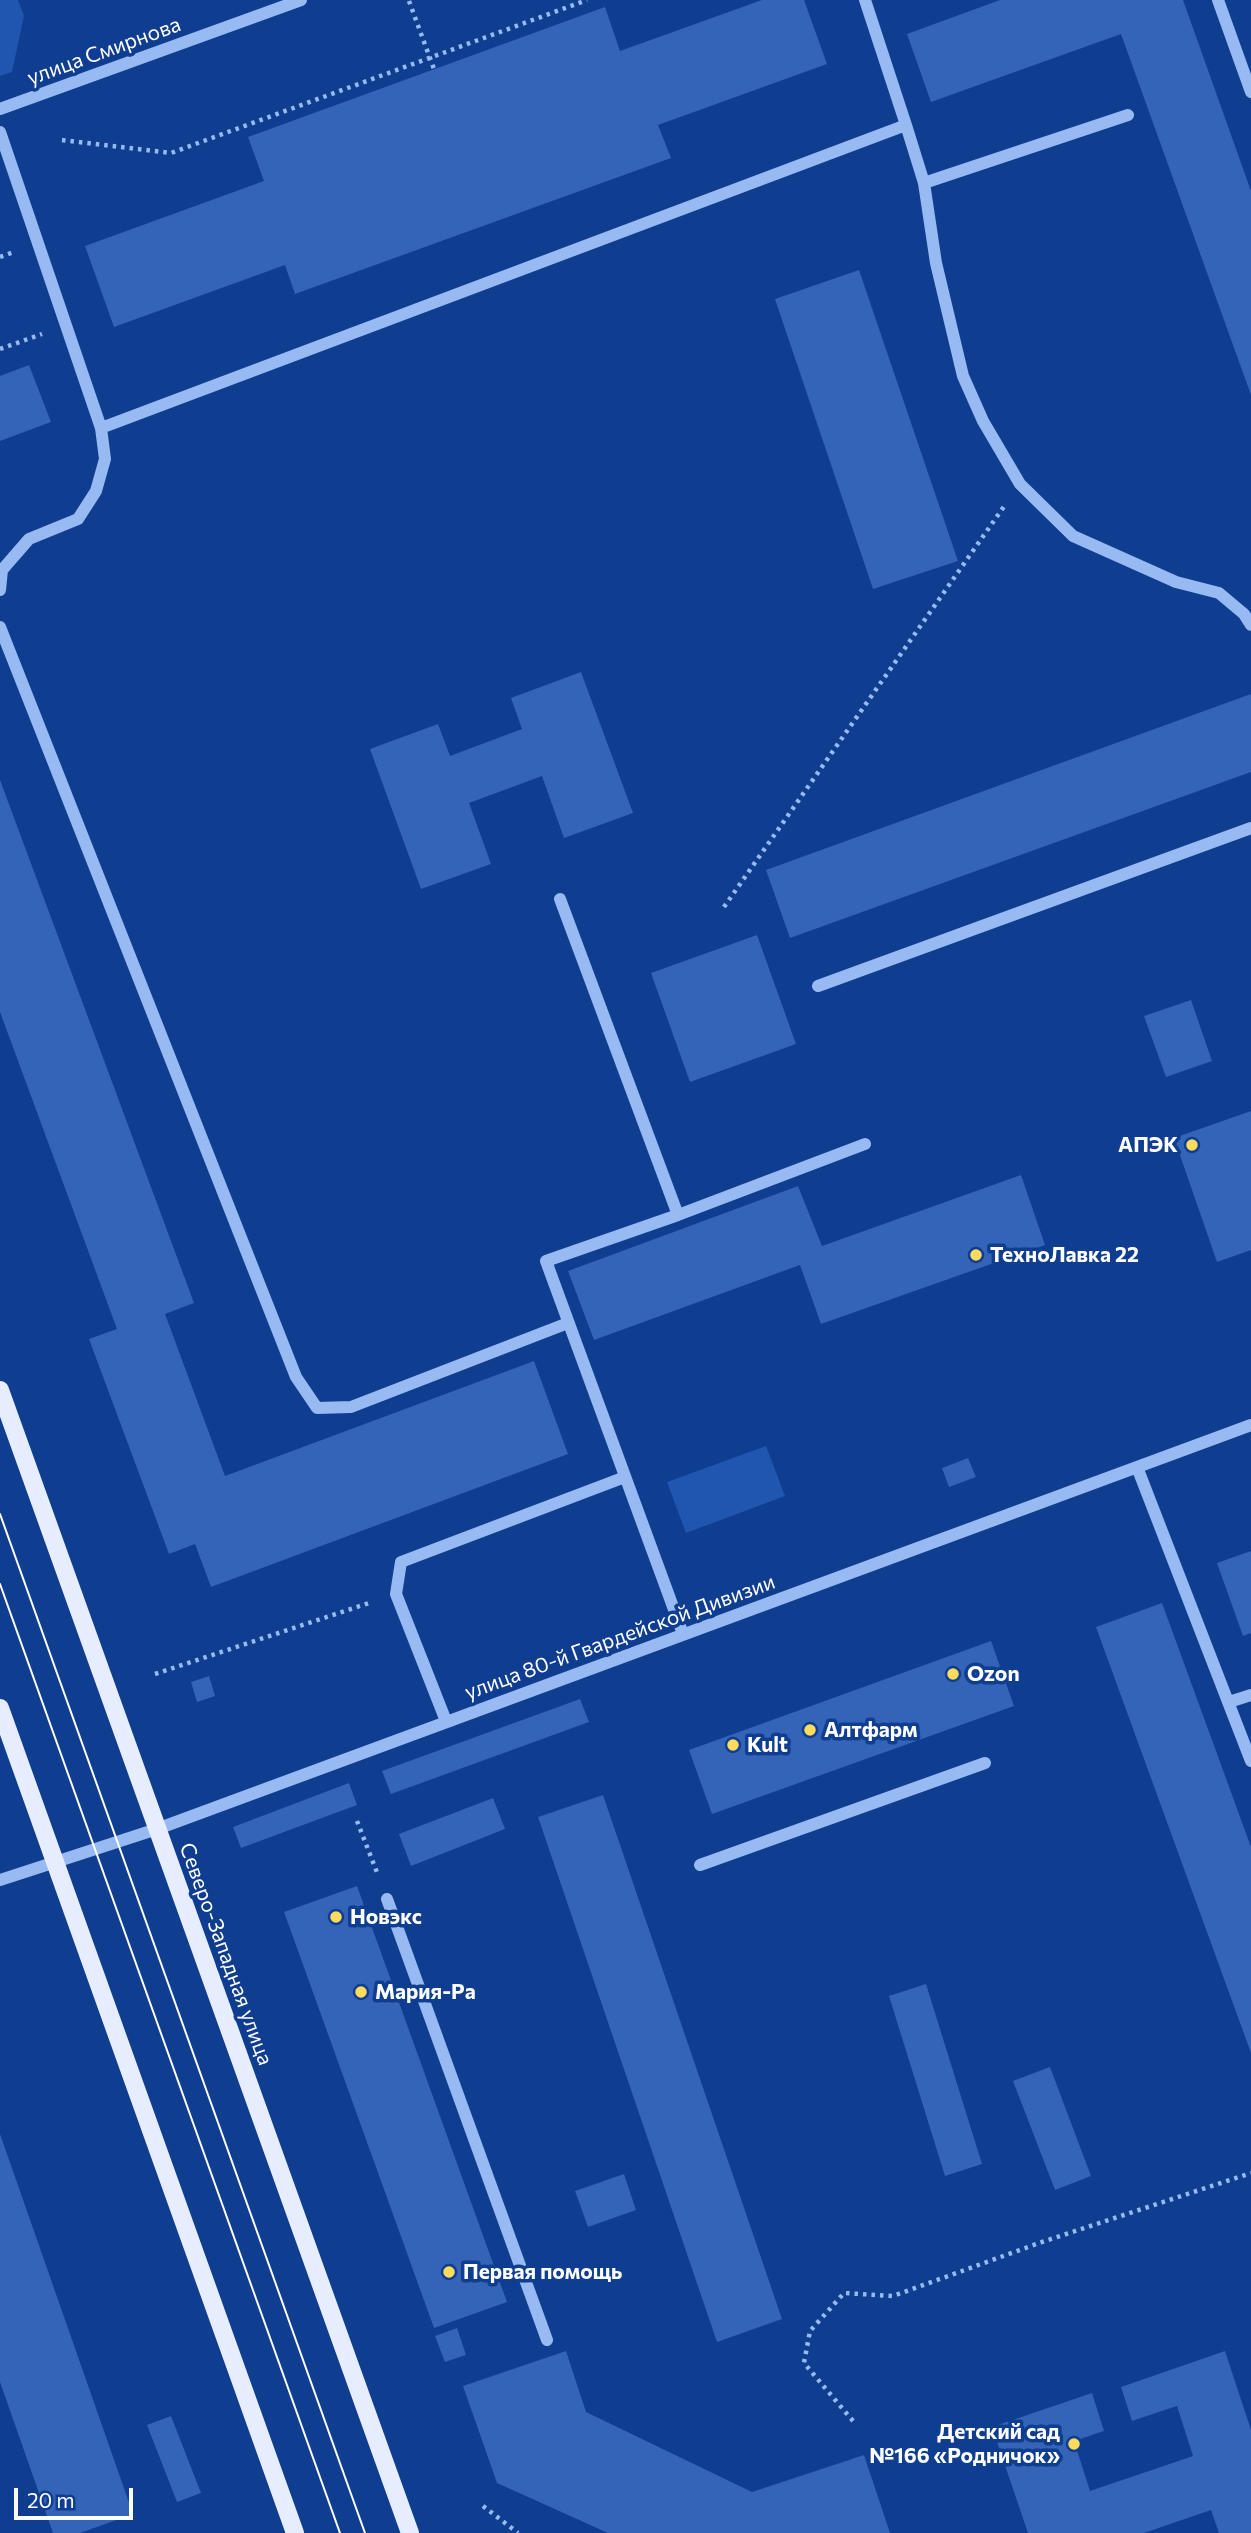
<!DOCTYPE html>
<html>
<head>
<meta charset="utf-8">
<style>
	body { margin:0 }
	#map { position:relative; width:1251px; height:2533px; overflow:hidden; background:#0f3d90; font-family:Commissioner,sans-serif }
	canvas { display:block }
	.scale { position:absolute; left:14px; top:2488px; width:119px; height:32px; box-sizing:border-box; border:4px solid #fff; border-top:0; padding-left:9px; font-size:21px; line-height:24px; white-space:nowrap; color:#fff; -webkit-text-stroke:5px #0f3d90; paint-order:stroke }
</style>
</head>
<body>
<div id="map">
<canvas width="1251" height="2533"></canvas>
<div class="scale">20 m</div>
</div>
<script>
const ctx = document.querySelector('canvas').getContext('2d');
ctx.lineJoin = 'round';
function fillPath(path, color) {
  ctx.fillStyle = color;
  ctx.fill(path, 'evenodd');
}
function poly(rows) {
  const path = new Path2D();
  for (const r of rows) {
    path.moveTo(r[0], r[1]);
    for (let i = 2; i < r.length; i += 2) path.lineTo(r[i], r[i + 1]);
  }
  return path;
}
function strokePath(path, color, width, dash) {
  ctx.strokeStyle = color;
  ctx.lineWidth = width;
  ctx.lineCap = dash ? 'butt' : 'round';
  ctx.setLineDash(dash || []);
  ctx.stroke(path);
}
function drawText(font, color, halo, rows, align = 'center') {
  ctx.font = font + ' Commissioner,sans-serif';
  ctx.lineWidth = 7;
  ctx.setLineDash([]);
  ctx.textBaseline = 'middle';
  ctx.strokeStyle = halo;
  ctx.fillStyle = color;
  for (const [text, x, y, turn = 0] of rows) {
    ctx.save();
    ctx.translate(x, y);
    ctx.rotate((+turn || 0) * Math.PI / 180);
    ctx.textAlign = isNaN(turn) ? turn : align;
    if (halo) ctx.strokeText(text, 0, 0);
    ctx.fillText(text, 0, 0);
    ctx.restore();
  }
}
fillPath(poly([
	[0,0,18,0,24,16,12,72,0,76],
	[766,1446,785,1496,686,1533,667,1482]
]), '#2056b0');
fillPath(poly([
	[762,0,804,0,827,64,658,125,671,158,295,294,285,265,114,327,85,246,264,181,248,137,605,7,620,51],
	[1000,0,1183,0,1251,191,1251,395,1121,34,931,102,907,34],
	[859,270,958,561,873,589,775,299],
	[29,365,51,422,0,441,0,376],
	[581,672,633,813,564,838,542,776,469,803,491,864,421,889,370,749,438,724,450,756,522,729,511,698],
	[1251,694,1251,772,790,938,766,870],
	[0,780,194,1303,165,1314,225,1476,534,1361,568,1454,211,1587,195,1544,169,1554,89,1339,117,1329,0,1012],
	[757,935,796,1044,690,1082,651,973],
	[1191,1000,1212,1061,1166,1077,1144,1016],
	[1251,1111,1251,1250,1217,1262,1174,1138],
	[1021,1175,1045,1245,821,1324,800,1265,594,1340,568,1271,798,1186,822,1246],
	[968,1458,976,1477,949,1487,942,1468],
	[1251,1551,1251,1633,1243,1636,1217,1563],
	[1162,1603,1251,1847,1251,2053,1096,1627],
	[991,1641,1014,1706,712,1814,689,1750],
	[209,1676,215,1696,197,1702,191,1682],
	[580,1699,589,1722,391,1794,382,1771],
	[349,1783,357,1805,241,1848,233,1827],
	[603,1795,782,2319,717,2342,538,1817],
	[493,1798,505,1829,411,1866,399,1834],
	[357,1886,507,2302,434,2328,284,1912],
	[926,1984,982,2164,945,2176,889,1996],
	[1050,2067,1091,2176,1055,2190,1013,2081],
	[0,2134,133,2514,80,2533,53,2533,0,2382],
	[624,2174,636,2210,588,2227,575,2191],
	[457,2328,466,2355,445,2362,435,2336],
	[566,2351,586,2412,752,2492,864,2455,890,2533,608,2533,497,2483,463,2386],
	[1225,2351,1251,2430,1251,2533,1219,2533,1211,2510,1144,2533,1028,2533,992,2427,1092,2393,1104,2431,1074,2441,1090,2491,1193,2456,1177,2406,1132,2421,1121,2387],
	[171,2416,201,2493,177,2502,147,2425]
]), '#3364b8');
strokePath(poly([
	[409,1,434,69],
	[62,140,171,153,587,0],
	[0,257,14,252],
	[0,349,42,334],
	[724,907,1005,505],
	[155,1674,372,1602],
	[357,1821,378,1875],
	[853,2421,804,2363,810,2331,844,2293,893,2296,1042,2242,1251,2173],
	[483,2506,518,2533]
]), '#98baf3', 4.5, [3.5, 5]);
strokePath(poly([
	[1218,0,1251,92],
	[0,109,301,0],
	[906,125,924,183,1128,115],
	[0,132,101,428,105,459,96,491,78,519,29,539,2,570,0,590],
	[924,183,936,263,963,376,983,421,1020,484,1073,536,1176,582,1219,593,1244,614,1251,625],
	[101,428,906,125,865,0],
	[0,627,296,1377,317,1408,351,1407,568,1323],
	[560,899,678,1215],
	[818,986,1251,828],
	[1137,1467,1251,1761],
	[683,1634,546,1261,678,1215,865,1144],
	[1229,1702,1251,1695],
	[446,1721,396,1594,401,1562,625,1477],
	[700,1865,985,1763],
	[0,1880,157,1829,1251,1425],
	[387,1899,547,2340]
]), '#98baf3', 12);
strokePath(poly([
	[0,1390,410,2533],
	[0,1708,295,2533]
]), '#e5edff', 18);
strokePath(poly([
	[0,1514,365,2533],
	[0,1584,340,2533]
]), '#fff', 2);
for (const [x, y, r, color] of [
	[1192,1145,7,"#ffdc5b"],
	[976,1255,7,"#ffdc5b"],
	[953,1674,7,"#ffdc5b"],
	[810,1730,7,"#ffdc5b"],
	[733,1745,7,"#ffdc5b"],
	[336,1917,7,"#ffdc5b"],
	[361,1992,7,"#ffdc5b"],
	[449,2272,7,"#ffdc5b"],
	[1074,2444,7,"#ffdc5b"]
]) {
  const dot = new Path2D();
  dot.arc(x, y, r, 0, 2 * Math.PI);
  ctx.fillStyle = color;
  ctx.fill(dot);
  strokePath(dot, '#0f3d90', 2.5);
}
drawText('21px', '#fff', '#0f3d90', [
	["улица Смирнова",104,51,-20],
	["улица 80-й Гвардейской Дивизии",620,1637,-20],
	["Северо-Западная улица",226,1954,70]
]);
drawText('bold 21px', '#fff', '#0f3d90', [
	["АПЭК",1178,1145,"right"],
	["ТехноЛавка 22",990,1255],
	["Ozon",967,1674],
	["Алтфарм",824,1730],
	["Kult",747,1745],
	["Новэкс",350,1917],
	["Мария-Ра",375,1992],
	["Первая помощь",463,2272],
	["Детский сад",1060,2432,"right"],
	["№166 «Родничок»",1060,2456,"right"]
], 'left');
</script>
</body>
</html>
